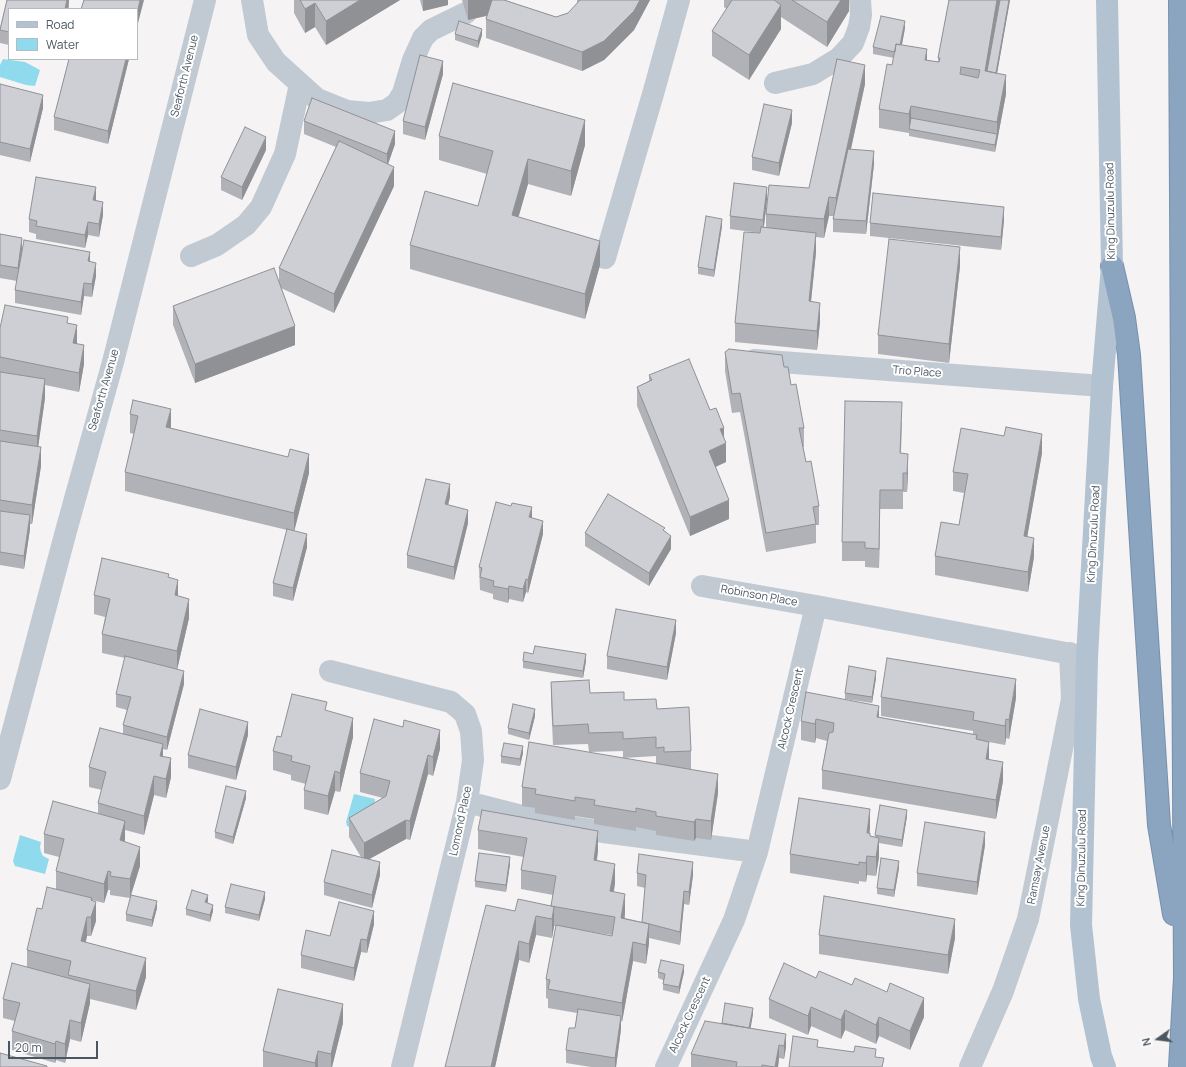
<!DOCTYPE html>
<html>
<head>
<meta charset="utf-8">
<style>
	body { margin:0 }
	#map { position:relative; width:1186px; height:1067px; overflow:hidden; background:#f5f3f3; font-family:Manrope,sans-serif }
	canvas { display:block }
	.legend { position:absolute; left:8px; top:8px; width:130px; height:52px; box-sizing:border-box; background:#fff; border:1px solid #b7bbc0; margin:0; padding:5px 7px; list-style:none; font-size:12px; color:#4a5661 }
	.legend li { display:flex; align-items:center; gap:8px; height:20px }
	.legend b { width:20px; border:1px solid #b7bbc0 }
	.north { position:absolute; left:1138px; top:1019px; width:40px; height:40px; -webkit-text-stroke:3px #fff; paint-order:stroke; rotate:256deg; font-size:11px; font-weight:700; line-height:16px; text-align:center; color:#4a5661 }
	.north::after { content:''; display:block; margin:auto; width:14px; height:18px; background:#4a5661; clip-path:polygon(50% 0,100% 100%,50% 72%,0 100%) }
	.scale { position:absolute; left:8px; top:1041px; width:90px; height:18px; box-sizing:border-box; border:2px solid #4a5661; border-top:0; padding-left:5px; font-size:12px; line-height:14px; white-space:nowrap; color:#4a5661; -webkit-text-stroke:3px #fff; paint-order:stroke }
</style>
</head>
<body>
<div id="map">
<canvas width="1186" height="1067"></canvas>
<ul class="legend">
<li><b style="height:5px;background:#b3c2d1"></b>Road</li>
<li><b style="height:11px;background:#90daee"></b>Water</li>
</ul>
<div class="north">N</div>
<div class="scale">20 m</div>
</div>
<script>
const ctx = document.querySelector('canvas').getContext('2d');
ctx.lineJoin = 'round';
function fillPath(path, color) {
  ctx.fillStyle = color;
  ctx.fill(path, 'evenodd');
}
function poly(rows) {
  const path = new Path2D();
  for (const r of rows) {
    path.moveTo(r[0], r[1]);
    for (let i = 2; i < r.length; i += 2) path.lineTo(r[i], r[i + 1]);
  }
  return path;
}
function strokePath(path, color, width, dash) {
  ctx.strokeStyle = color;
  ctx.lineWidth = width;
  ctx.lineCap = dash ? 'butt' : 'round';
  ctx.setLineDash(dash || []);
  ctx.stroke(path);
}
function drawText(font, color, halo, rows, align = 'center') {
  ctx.font = font + ' Manrope,sans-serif';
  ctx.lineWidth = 4;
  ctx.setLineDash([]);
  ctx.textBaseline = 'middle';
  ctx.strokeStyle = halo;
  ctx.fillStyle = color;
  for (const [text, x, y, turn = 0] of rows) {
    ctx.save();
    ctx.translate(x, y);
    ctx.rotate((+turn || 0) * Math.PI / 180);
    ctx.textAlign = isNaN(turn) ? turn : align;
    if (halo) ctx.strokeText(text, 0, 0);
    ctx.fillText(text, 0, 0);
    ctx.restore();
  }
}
fillPath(poly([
	[3,59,25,62,40,70,35,86,26,85,0,77,0,65],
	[354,794,375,799,374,814,351,828,347,826,346,822],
	[20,835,41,842,40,847,41,852,43,856,49,859,45,874,15,866,13,861]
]), '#90daee');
const highway = poly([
	[1180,0,1185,978,1180,1067],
	[1112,266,1124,318,1129,355,1159,825,1174,914]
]);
strokePath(highway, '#7690ad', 24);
strokePath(poly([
	[252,0,258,35,276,62,317,99,347,111,369,113,387,110,397,103,403,93,413,60,423,38,431,30,466,13],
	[775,83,813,74,839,58,853,43,859,27,861,15,860,0],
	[191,256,217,245,246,225,261,207,285,154,300,84],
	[605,258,653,94,679,0],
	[754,360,1102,386],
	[702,586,816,606],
	[330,671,451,702,465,714,471,731,473,760,467,802,402,1067],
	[0,779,66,531,113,362,205,0],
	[467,802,549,823,603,832,757,852],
	[666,1067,734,920,757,852,816,606,1087,657],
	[970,1067,1003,991,1028,919,1072,699,1070,653]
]), '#c1cad2', 22);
strokePath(poly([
	[1105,1067,1101,1056,1089,999,1081,925,1087,657,1102,386,1112,266,1107,0]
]), '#b3c2d1', 22);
strokePath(highway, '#8ba5c1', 22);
fillPath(poly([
	[7,0,69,0,69,7,68,9,9,9,9,45,0,43,0,28],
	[294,0,400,0,326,45,315,27,305,33,294,13],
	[420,0,448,0,448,5,423,11],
	[462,0,504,0,556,17,568,13,577,4,577,0,650,0,634,30,604,60,582,71,486,38,486,19,487,16,468,20],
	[724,0,849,0,849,11,827,47,781,17,781,29,749,80,712,56,712,31,727,9,724,7],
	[949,0,1010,0,997,73,1006,94,995,152,909,136,909,133,879,128,879,109,892,65,894,58,873,54,873,47,905,28,902,45,927,60,938,62,938,58],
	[455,34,482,35,478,48,455,40],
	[69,59,129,59,108,144,54,130,54,117],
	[443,74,425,140,403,134,403,121],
	[0,84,43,108,30,162,0,155],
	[865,84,851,149,874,164,866,234,833,232,833,216,829,216,824,238,816,237,816,252,811,302,820,322,817,350,735,342,735,323,760,233,730,229,730,216,767,200,764,227,766,228,766,214,809,188],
	[304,121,395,144,388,164,394,186,334,313,281,288,295,345,195,383,173,325,173,306,279,283,279,268,336,147,304,134],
	[792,123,779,176,752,170,752,157],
	[439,136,585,145,571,196,528,184,518,217,600,265,585,319,410,269,410,245,478,206,487,174,439,160],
	[266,150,242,200,221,190,221,177],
	[96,200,103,215,99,237,88,235,85,248,36,239,36,234,29,232,29,219],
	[1004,220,1001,250,870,236,870,223],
	[722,226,714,277,698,274,698,267],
	[0,234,22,251,90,262,96,276,92,297,84,296,81,315,15,303,15,290,17,281,0,278],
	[960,266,949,363,878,354,878,335],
	[68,323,84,364,79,392,45,385,45,398,38,447,41,466,32,524,30,524,30,529,24,569,0,565,0,328],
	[725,352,784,367,791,385,804,428,804,447,803,447,806,462,819,506,819,525,816,525,816,543,766,552,740,412,732,413,725,371],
	[649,375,710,410,724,437,726,462,715,467,729,519,690,536,637,406,637,387,649,381],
	[133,400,171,428,309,473,294,531,307,547,293,601,273,596,273,583,287,530,125,491,125,472,134,434,130,433,130,414],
	[902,421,901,453,908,473,907,492,903,492,903,509,880,509,879,568,865,567,865,561,842,561,842,542],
	[1042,453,1027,537,1034,557,1028,592,935,575,935,556,959,525,964,493,953,491,953,472],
	[450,497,448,505,468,523,454,580,407,568,407,555],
	[532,518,543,534,528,593,526,592,523,602,509,599,508,603,493,599,493,594,480,590,479,567],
	[665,531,671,549,649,586,585,546,585,533],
	[169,578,189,618,177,670,184,684,167,750,163,749,163,756,171,777,166,798,154,795,144,835,125,830,125,842,140,866,130,898,110,895,110,890,108,890,104,903,92,900,96,921,91,936,87,936,86,942,146,977,136,1010,90,999,90,1003,81,1042,70,1039,65,1063,56,1060,55,1063,12,1050,12,1031,15,1021,3,1018,3,999,27,967,27,950,42,909,56,889,56,871,59,857,44,853,44,834,98,814,98,803,102,790,89,787,89,767,123,734,123,725,127,710,116,707,116,694,125,658,102,653,102,634,105,617,94,614,94,595],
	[676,633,667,680,607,669,607,656],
	[523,661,586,661,583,678,523,668],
	[876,678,872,703,845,699,845,693],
	[551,682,590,693,624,700,657,709,691,751,691,770,718,793,711,840,696,838,694,841,656,835,656,831,636,827,636,831,594,824,594,819,575,816,575,820,535,813,535,808,522,806,522,787,656,764,656,756,623,758,623,751,589,752,588,744,553,745,551,701],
	[806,692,879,717,973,734,973,731,881,716,881,697,1016,698,1009,739,1006,738,1005,745,989,742,989,759,1003,781,996,819,822,789,822,770,827,741,816,738,815,743,801,740,801,721],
	[327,711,353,737,340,792,335,791,328,815,304,809,304,790,306,784,291,780,291,775,273,770,273,751],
	[535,716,529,740,508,734,508,728],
	[248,735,236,780,188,768,188,755],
	[440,749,433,776,428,774,410,840,406,839,369,859,380,875,372,908,324,895,324,882,361,857,349,837,349,818,383,798,360,792,360,773],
	[523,753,520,766,501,763,501,756],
	[246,798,233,844,215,838,215,832],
	[907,816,902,847,879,843,879,857,876,876,867,875,866,882,859,881,859,884,790,873,790,854,870,828,869,833,870,836,875,837,875,835],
	[478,830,598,850,597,861,615,883,614,892,625,913,625,918,642,922,645,888,637,886,637,873,693,875,689,905,684,904,680,945,649,938,649,943,646,964,633,961,622,1022,621,1021,621,1029,616,1067,591,1067,566,1063,566,1050,575,1028,577,1013,548,1008,548,999,546,998,546,979,556,926,554,926,552,938,536,935,529,963,519,960,495,1067,445,1067,515,911,551,906,553,895,521,889,521,870,524,857,478,849],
	[579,930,612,935,612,936],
	[985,845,977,895,917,886,917,873],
	[510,864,506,892,475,887,475,881],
	[899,868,894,897,877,894,877,888],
	[265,899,259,921,225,913,225,907],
	[208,901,207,903,213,911,210,922,186,915,186,909],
	[157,908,152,927,126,921,126,914],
	[374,924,367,953,361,952,354,981,301,968,301,955,330,936],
	[819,935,955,938,948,974,819,954],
	[658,972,684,972,679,994,663,990,663,980,658,978],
	[816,978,924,1017,910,1050,879,1036,876,1044,845,1030,841,1039,811,1026,808,1035,769,1018,769,999],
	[753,1014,750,1028,786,1034,786,1047,784,1059,779,1058,778,1067,691,1067,691,1054,722,1023],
	[343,1023,332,1067,263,1067,263,1051]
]), '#b0b2b7');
fillPath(poly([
	[67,0,69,0,68,9,65,9],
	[140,0,144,0,137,27,137,14],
	[360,0,400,0,326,45,326,21],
	[423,0,448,0,448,5,423,11],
	[468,0,502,0,502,12,468,20],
	[640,0,650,0,634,30,604,60,582,71,582,52],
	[841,0,849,0,849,11,827,47,827,22],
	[997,0,1001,0,985,83,985,71],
	[1009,0,1010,0,994,91,994,85],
	[315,3,315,27,305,33,305,9],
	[781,5,781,29,749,80,749,55],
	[905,21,905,28,899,59,899,53],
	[482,29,482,35,478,48,478,41],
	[927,49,927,68,925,60],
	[126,59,129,59,108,144,108,131],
	[443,61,443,74,425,140,425,127],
	[865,65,865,84,836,217,836,198],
	[1006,75,1006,94,995,152,995,145,997,134,997,122],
	[43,95,43,108,30,162,30,149],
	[911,106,911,125,909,129,909,114],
	[792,110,792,123,779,176,779,163],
	[585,120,585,145,571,196,571,171],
	[395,131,395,144,387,167,387,154],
	[266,137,266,150,242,200,242,187],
	[874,151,874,164,866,234,866,221],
	[528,159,528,184,512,240,512,215],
	[394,167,394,186,334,313,334,294],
	[96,187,96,201,93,200],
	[767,187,767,200,763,233,763,220],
	[829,197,829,216,824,238,824,219],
	[103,202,103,215,99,237,99,224],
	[1004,207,1004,220,1001,250,1001,237],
	[722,219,722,226,714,277,714,270],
	[88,222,88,235,85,248,85,235],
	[816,233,816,252,809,320,809,301],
	[22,238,22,251,18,281,18,268],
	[600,241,600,265,585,319,585,294],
	[960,247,960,266,949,363,949,344],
	[90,252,90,265,88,261],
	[96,263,96,276,92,297,92,284],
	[84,283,84,296,81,315,81,302],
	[820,303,820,322,817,350,817,331],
	[77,325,77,344,73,343],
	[295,326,295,345,195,383,195,364],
	[84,345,84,364,79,392,79,373],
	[45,379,45,398,37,455,37,436],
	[171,409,171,428,166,427],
	[724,428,724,444,726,443,726,462,709,470,709,451,720,429],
	[1042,434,1042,453,1024,555,1024,536],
	[41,447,41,466,32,524,32,505],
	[309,454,309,473,294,532,294,513],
	[908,454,908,473,907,492,907,473],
	[450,484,450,497,445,517,445,504],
	[880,490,880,509,879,568,879,549],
	[729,500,729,519,690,536,690,517],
	[532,507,532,521,529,517],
	[468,510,468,523,454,580,454,567],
	[30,515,30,529,24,569,24,556],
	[543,521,543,534,528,593,528,580],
	[307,534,307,547,293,601,293,588],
	[671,536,671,549,649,586,649,573],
	[1034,538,1034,557,1028,592,1028,572],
	[526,579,526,592,523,602,523,589],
	[178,580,178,599,175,595],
	[509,586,509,599,508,603,508,589],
	[189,599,189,618,177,670,177,651],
	[676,620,676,633,667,680,667,667],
	[586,654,586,661,583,678,583,671],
	[184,671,184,684,167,750,167,737],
	[876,671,876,678,872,703,872,697],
	[1016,679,1016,698,1009,739,1009,720],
	[879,706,879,725,877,717],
	[535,709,535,716,529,740,529,733],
	[353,718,353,737,340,792,340,773],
	[816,719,816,738,815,743,815,724],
	[1006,719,1006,738,1005,745,1005,726],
	[248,722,248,735,236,780,236,767],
	[440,730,440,749,433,776,433,757],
	[989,742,989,761,986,759],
	[163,744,163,763,160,756],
	[523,746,523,753,520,766,520,759],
	[428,755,428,774,410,840,410,821],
	[171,758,171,777,166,798,166,779],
	[1003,762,1003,781,996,819,996,800],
	[335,771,335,791,328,815,328,796],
	[718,774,718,793,711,840,711,821],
	[154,776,154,795,144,835,144,816],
	[246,791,246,798,233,844,233,837],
	[870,809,870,828,867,852,867,833],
	[907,810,907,816,902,847,902,840],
	[696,819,696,838,694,841,694,822],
	[406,820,406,839,364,862,364,843],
	[125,821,125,840,120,859,120,840],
	[598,831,598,850,594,879,594,860],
	[985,832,985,845,977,895,977,882],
	[879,838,879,857,876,876,876,857],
	[140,847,140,866,130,898,130,879],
	[867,856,867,875,866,882,866,863],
	[510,857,510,864,506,892,506,885],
	[899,861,899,868,894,897,894,890],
	[380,862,380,875,372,908,372,895],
	[693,862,693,875,689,905,689,892],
	[615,864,615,883,610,910,610,891],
	[108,871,108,890,104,903,104,884],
	[684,891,684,904,680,945,680,932],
	[265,892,265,899,259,921,259,915],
	[625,894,625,913,621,937,621,918],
	[208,895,208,901,205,909,205,902],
	[92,898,92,914,96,902,96,921,91,936,91,900],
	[157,901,157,908,152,927,152,920],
	[213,905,213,911,210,922,210,915],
	[554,907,554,926,552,938,552,919],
	[374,911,374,924,367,953,367,940],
	[536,916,536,935,529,963,529,944],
	[87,917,87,936,81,960,81,941],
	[955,919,955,938,948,974,948,955],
	[649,924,649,943,646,964,646,945],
	[361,939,361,952,354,981,354,968],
	[519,941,519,960,495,1067,491,1067],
	[633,942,633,961,622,1022,622,1003],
	[146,958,146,977,136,1010,136,991],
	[684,965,684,972,679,994,679,987],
	[90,984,90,1003,81,1042,81,1023],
	[924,998,924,1017,910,1050,910,1031],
	[343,1004,343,1023,332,1067,331,1067,331,1054],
	[811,1007,811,1026,808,1035,808,1016],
	[753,1008,753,1014,749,1038,749,1031],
	[845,1010,845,1030,841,1039,841,1020],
	[621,1016,621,1029,616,1067,615,1067,615,1058],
	[879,1017,879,1036,876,1044,876,1025],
	[70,1020,70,1039,65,1063,65,1044],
	[786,1034,786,1047,784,1059,784,1046],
	[56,1041,56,1060,55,1063,55,1044],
	[779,1045,779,1058,778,1067,775,1067],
	[318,1051,318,1067,315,1067,315,1063]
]), '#909195');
const building = poly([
	[7,0,67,0,65,9,9,9,9,32,0,30,7,0],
	[84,0,140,0,137,14,137,9,81,9,84,0],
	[300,0,360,0,326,21,315,3,305,9,300,0],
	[492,0,504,0,556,17,568,13,580,0,640,0,634,11,604,41,582,52,486,19,492,0],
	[732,0,774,0,781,5,749,55,712,31,732,0],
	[792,0,841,0,827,22,792,0],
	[949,0,997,0,985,71,1006,75,997,122,911,106,909,114,879,109,887,64,892,65,896,44,927,49,925,60,939,62,940,58,938,58,949,0],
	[961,67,980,70,978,78,960,74,961,67],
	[1000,0,1009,0,996,73,987,71,1000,0],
	[881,16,905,21,900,45,896,44,895,52,873,47,881,16],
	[459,21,482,29,478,41,455,34,459,21],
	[420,55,443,61,425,127,403,121,420,55],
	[69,59,126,59,108,131,54,117,69,59],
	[837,59,865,65,836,198,829,197,824,219,766,214,769,185,809,188,837,59],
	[453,83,585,120,571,171,528,159,512,215,600,241,585,294,410,245,425,191,478,206,493,151,439,136,453,83],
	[0,84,43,95,30,149,0,142,0,84],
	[312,98,395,131,387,154,304,121,312,98],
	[764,104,792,110,779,163,752,157,764,104],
	[911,118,997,134,995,145,909,129,911,118],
	[245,127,266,137,242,187,221,177,245,127],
	[339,141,394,167,334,294,279,268,339,141],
	[848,149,874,151,866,221,833,219,848,149],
	[36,177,96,187,93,200,103,202,99,224,88,222,85,235,36,226,37,221,29,219,36,177],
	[734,183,767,187,763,220,730,216,734,183],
	[873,193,1004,207,1001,237,870,223,873,193],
	[706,216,722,219,714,270,698,267,706,216],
	[761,227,816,233,809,301,820,303,817,331,735,323,744,232,760,233,761,227],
	[0,234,22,238,18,268,0,265,0,234],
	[889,239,960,247,949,344,878,335,889,239],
	[24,240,90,252,88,261,96,263,92,284,84,283,81,302,15,290,24,240],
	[274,268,295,326,195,364,173,306,274,268],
	[5,305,68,317,67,323,77,325,73,343,84,345,79,373,0,357,0,328,5,305],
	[729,349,782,355,784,367,788,367,791,385,796,384,804,428,799,428,806,462,811,461,819,506,813,507,816,524,766,533,740,393,732,394,725,352,729,349],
	[689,359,710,410,716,408,724,428,720,429,726,443,709,451,729,500,690,517,637,387,652,380,649,375,689,359],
	[0,372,45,379,37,436,0,430,0,372],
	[133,400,171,409,166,427,288,457,290,449,309,454,294,513,125,472,138,416,130,414,133,400],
	[845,401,902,402,900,453,908,454,907,473,903,473,903,490,880,490,879,549,865,548,865,542,842,542,845,401],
	[1006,427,1042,434,1024,536,1034,538,1028,572,935,556,941,522,959,525,968,474,953,472,961,428,1004,436,1006,427],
	[0,441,41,447,32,505,0,500,0,441],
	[426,479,450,484,445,504,468,510,454,567,407,555,426,479],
	[608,494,665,528,663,530,671,536,649,573,585,533,608,494],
	[496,502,511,506,512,503,532,507,529,517,543,521,528,580,526,579,523,589,509,586,508,589,493,586,494,581,480,577,482,568,479,567,496,502],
	[0,511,30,515,24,556,0,552,0,511],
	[287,529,307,534,293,588,273,583,287,529],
	[102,558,169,574,168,577,178,580,175,595,189,599,177,651,102,634,110,599,94,595,102,558],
	[616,609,676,620,667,667,607,656,616,609],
	[535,646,586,654,583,671,523,661,524,652,533,654,535,646],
	[125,656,184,671,167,737,123,725,131,697,116,694,125,656],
	[887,658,1016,679,1009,720,1006,719,1005,726,973,720,974,712,881,697,887,658],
	[849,666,876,671,872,697,845,693,849,666],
	[589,680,590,693,624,692,624,700,656,699,657,709,689,707,691,751,664,752,664,747,656,748,656,737,623,739,623,732,589,733,588,724,553,726,551,682,589,680],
	[806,692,879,706,877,717,977,735,976,739,989,742,986,759,1003,762,996,800,822,770,829,733,833,732,834,723,816,719,815,724,801,721,806,692],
	[292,694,327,702,325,710,353,718,340,773,335,771,328,796,304,790,310,766,291,761,292,756,273,751,277,736,281,737,292,694],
	[513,704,535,709,529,733,508,728,513,704],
	[200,709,248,722,236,767,188,755,200,709],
	[374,719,403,727,404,720,440,730,433,757,428,755,410,821,406,820,364,843,349,818,386,796,390,781,360,773,374,719],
	[100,728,163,744,160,756,171,758,166,779,154,776,144,816,98,803,106,772,89,767,100,728],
	[529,742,718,774,711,821,696,819,694,822,656,816,656,812,636,808,636,812,594,805,595,800,575,797,575,801,535,794,536,789,522,787,529,742],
	[504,743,523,746,520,759,501,756,504,743],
	[226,786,246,791,233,837,215,832,226,786],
	[799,798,870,809,867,833,870,833,870,836,879,838,876,857,867,856,866,863,859,862,859,865,790,854,799,798],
	[53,801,125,821,120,840,140,847,130,879,110,876,111,872,108,871,104,884,56,871,64,839,44,834,53,801],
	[880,805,907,810,902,840,875,835,880,805],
	[482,810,598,831,594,860,615,864,610,891,625,894,621,918,649,924,646,945,633,942,622,1003,548,989,550,980,546,979,556,925,612,936,615,917,551,906,554,907,552,919,536,916,529,944,519,941,491,1067,445,1067,486,905,515,911,518,899,551,906,556,876,521,870,527,838,478,830,482,810],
	[925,822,985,832,977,882,917,873,925,822],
	[332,850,380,862,372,895,324,882,332,850],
	[479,853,510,857,506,885,475,881,479,853],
	[639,854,693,862,689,892,684,891,680,932,642,922,646,875,637,873,639,854],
	[881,858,899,861,894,890,877,888,881,858],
	[231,884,265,892,259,915,225,907,231,884],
	[47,887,92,898,91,900,96,902,91,917,87,917,81,941,146,958,136,991,68,975,71,961,27,950,37,908,42,909,47,887],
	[192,890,208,895,205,902,213,905,210,915,186,909,192,890],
	[131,895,157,901,152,920,126,914,131,895],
	[824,896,955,919,948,955,819,935,824,896],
	[339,902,374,911,367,940,361,939,354,968,301,955,306,930,330,936,339,902],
	[661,960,684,965,679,987,663,984,665,974,658,972,661,960],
	[12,963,90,984,81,1023,70,1020,65,1044,56,1041,55,1044,12,1031,20,1003,3,999,12,963],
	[784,963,816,978,819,971,852,985,855,978,887,992,890,983,924,998,910,1031,879,1017,876,1025,845,1010,841,1020,811,1007,808,1016,769,999,784,963],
	[278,989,343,1004,331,1054,318,1051,315,1063,263,1051,278,989],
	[725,1003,753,1008,749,1028,722,1023,725,1003],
	[578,1009,621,1016,615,1058,566,1050,569,1028,575,1028,578,1009],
	[705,1021,786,1034,784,1046,779,1045,775,1067,762,1065,762,1067,736,1067,737,1062,691,1054,705,1021],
	[793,1036,818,1040,817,1047,854,1052,855,1046,876,1049,875,1057,884,1058,882,1067,789,1067,793,1036],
	[0,1053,47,1066,47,1067,0,1067,0,1053]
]);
fillPath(building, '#cdcfd5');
strokePath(building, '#909195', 1);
drawText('11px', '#4a5661', '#fff', [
	["Seaforth Avenue",185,76,-76],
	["King Dinuzulu Road",1111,211,-91],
	["Trio Place",917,372,4],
	["Seaforth Avenue",104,390,-74],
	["King Dinuzulu Road",1094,534,-87],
	["Robinson Place",759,596,10],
	["Alcock Crescent",791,709,-77],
	["Lomond Place",461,821,-78],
	["King Dinuzulu Road",1082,858,-89],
	["Ramsay Avenue",1039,865,-79],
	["Alcock Crescent",690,1015,-65]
]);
</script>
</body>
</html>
